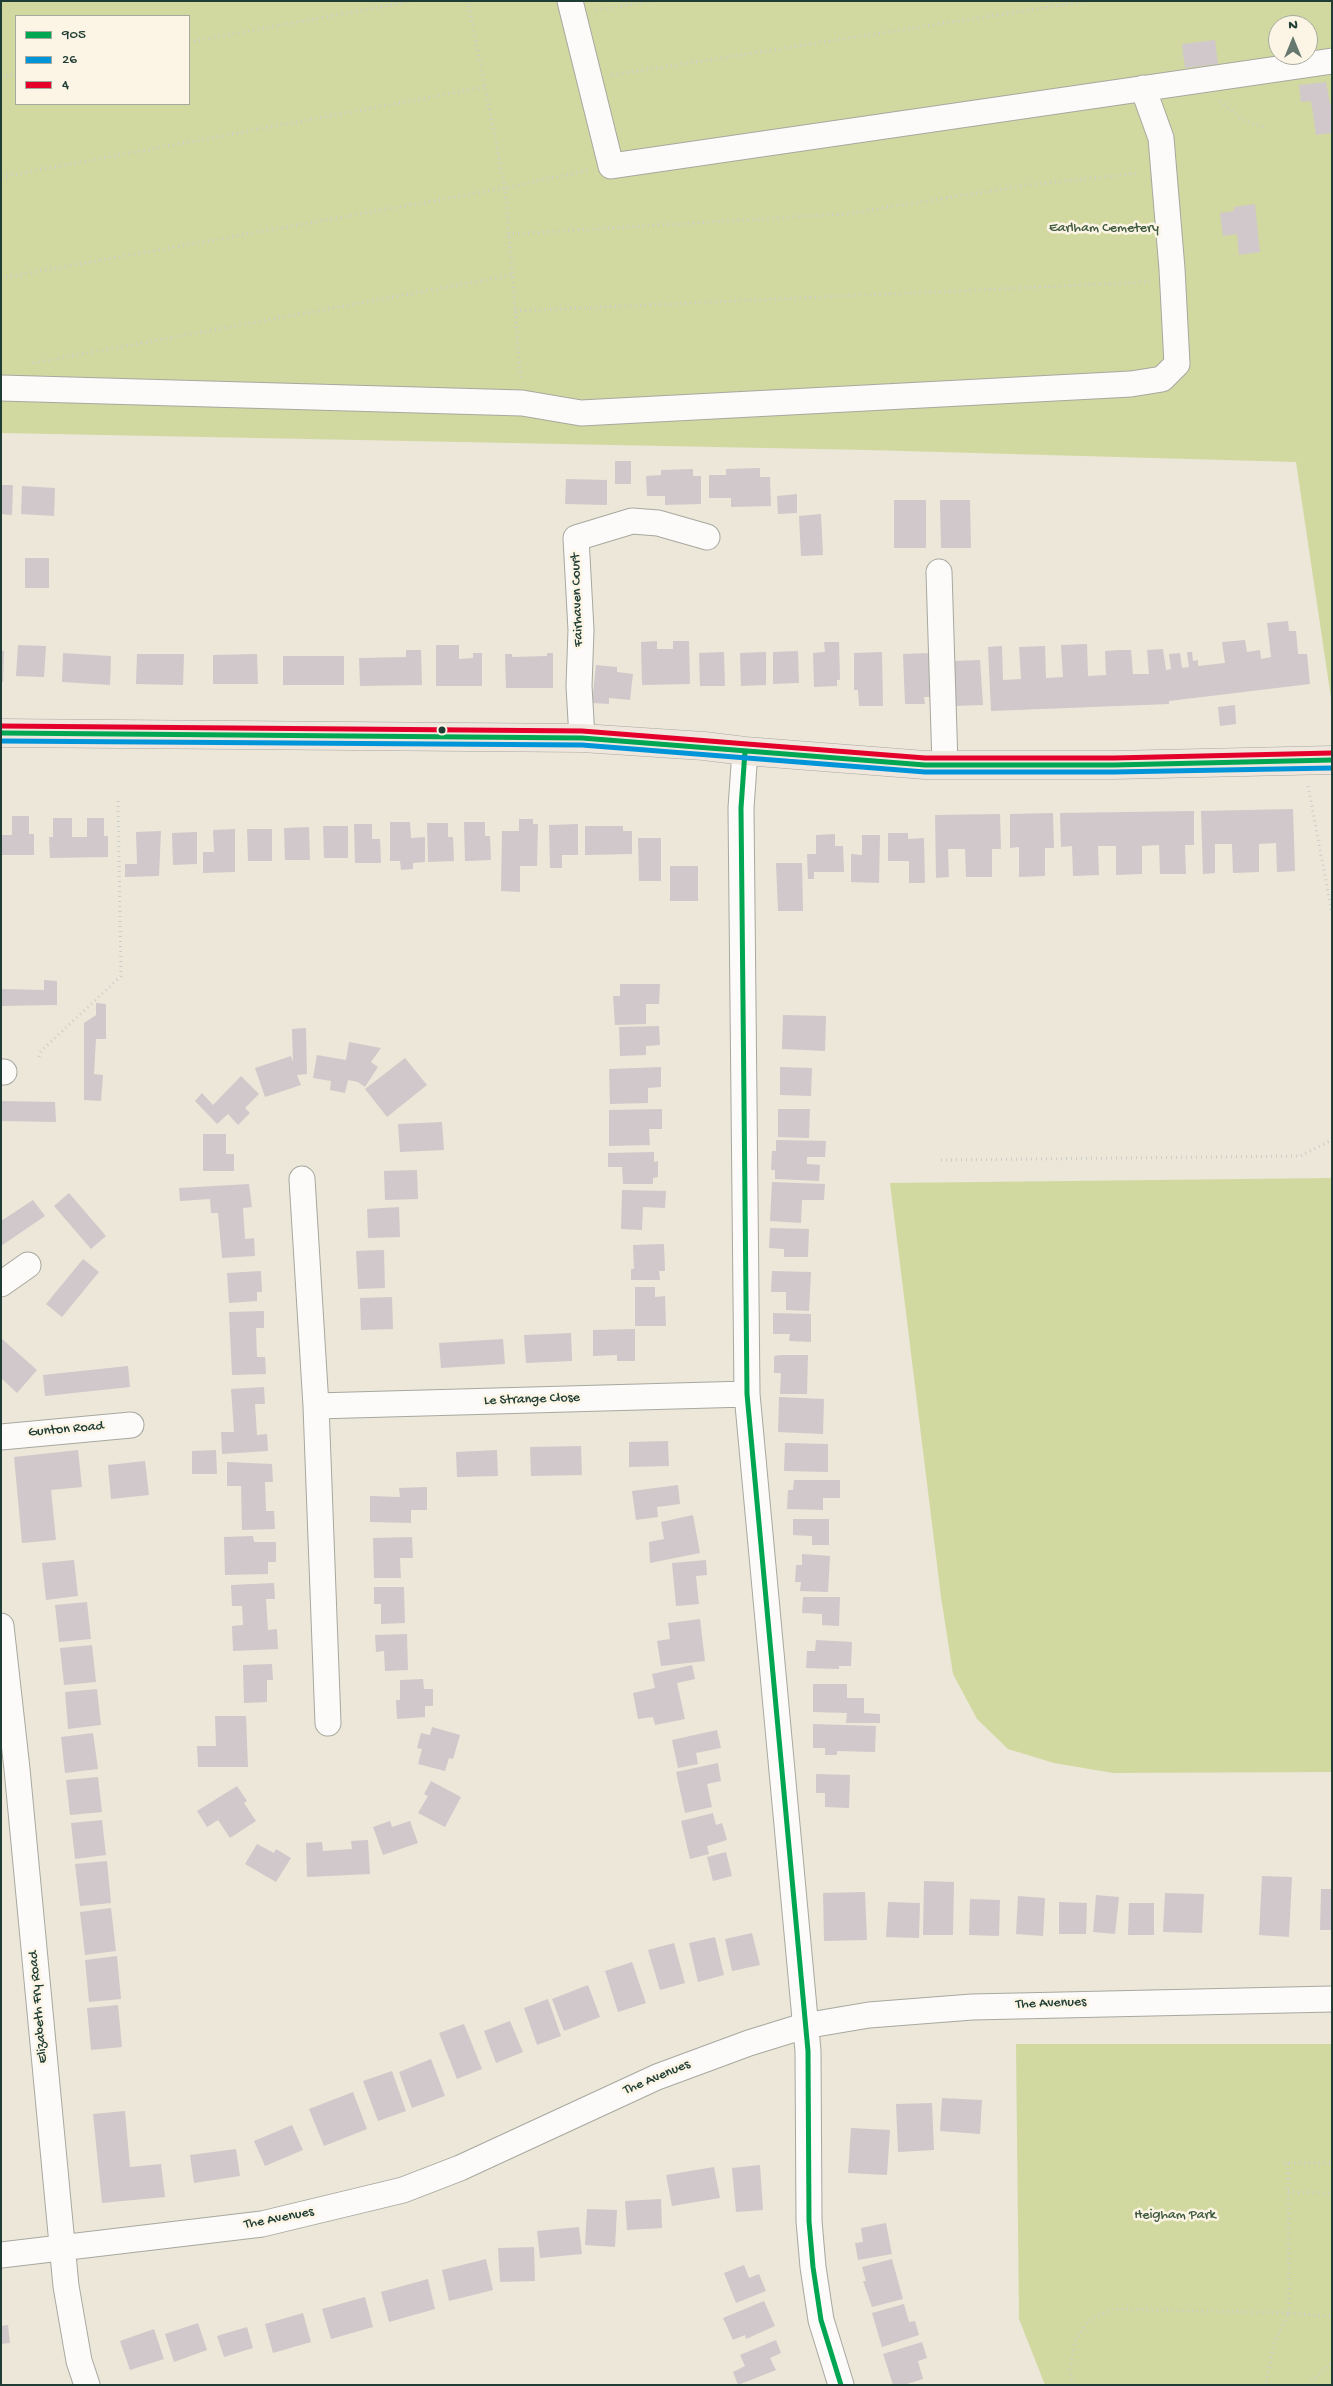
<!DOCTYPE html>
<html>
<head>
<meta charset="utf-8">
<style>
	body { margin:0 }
	#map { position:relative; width:1333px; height:2386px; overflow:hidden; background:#ece7d9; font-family:"Gochi Hand",sans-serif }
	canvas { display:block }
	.frame { position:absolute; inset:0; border:2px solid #1f3d34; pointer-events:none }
	.legend { position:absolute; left:15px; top:15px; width:175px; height:90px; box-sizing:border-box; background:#fcf5e5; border:1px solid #a4ab9e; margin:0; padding:6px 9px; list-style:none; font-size:15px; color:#1f3d34 }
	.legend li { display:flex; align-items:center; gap:10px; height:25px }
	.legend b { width:25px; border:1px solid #a4ab9e }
	.north { position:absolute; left:1268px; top:15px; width:50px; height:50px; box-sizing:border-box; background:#fcf5e5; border:1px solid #a4ab9e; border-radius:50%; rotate:0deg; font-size:14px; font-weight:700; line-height:20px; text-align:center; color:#1f3d34 }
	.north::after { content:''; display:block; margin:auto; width:18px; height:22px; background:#67786e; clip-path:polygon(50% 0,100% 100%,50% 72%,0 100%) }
</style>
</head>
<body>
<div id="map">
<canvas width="1333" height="2386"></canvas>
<div class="frame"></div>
<ul class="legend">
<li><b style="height:6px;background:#00a651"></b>905</li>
<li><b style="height:6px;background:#0095d9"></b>26</li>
<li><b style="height:6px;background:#e4002b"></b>4</li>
</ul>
<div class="north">N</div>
</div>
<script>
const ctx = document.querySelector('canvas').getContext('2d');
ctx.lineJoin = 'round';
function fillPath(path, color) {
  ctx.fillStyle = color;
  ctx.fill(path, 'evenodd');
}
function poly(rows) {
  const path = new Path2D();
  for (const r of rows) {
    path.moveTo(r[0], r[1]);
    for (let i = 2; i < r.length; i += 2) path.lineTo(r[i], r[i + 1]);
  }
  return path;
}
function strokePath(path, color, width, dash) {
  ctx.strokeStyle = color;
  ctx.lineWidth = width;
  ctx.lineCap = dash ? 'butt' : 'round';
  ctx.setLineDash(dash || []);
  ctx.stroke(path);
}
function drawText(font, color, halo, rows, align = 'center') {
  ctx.font = font + ' "Gochi Hand",sans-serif';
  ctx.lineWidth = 5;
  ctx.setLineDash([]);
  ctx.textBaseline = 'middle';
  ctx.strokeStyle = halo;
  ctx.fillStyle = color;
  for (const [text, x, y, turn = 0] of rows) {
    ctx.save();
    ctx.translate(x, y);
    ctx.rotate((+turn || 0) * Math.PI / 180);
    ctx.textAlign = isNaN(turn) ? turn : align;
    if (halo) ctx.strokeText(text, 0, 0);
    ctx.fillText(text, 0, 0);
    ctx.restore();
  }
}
fillPath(poly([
	[1,1,1332,1,1332,705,1296,462,868,450,1,433],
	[16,16,189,16,189,104,16,104],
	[1278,25,1308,25,1308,55,1278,55],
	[1332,1178,1332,1772,1113,1773,1054,1763,1008,1749,977,1719,953,1674,941,1597,890,1183],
	[1016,2044,1332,2044,1332,2385,1045,2385,1019,2319]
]), '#d2d9a0');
fillPath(poly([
	[1215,40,1218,64,1185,68,1182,44],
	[1326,82,1330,104,1332,104,1332,133,1316,135,1311,101,1301,102,1299,85],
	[1255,204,1260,252,1239,255,1237,234,1223,236,1220,213,1234,211,1234,207],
	[615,461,631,461,631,484,615,484],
	[760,468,760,477,770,477,771,506,731,507,731,498,709,498,709,475,726,475,726,469],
	[693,469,693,476,701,476,701,504,665,505,665,496,647,496,646,476,661,475,661,470],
	[566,479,607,480,607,505,565,504],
	[1,485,13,485,12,515,1,514],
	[22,486,55,488,54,516,21,514],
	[797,494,797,513,778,514,777,496],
	[894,500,926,500,926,548,894,548],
	[940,500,970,500,971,548,941,548],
	[821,514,823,555,801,556,799,516],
	[25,558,49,558,49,588,25,588],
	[1288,621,1289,631,1296,631,1298,654,1307,654,1310,684,1169,701,1169,704,991,711,988,647,1002,646,1003,680,1021,679,1019,647,1045,646,1046,678,1063,677,1061,645,1087,644,1088,676,1106,675,1105,651,1120,650,1131,650,1133,674,1149,674,1147,650,1163,649,1166,670,1171,669,1169,654,1180,653,1182,668,1189,667,1187,652,1192,652,1193,661,1198,660,1198,666,1225,663,1222,642,1245,640,1247,652,1260,650,1261,659,1271,657,1267,623],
	[657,641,657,649,673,649,673,641,689,641,690,684,642,685,641,642],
	[824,642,839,642,840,680,837,680,837,686,814,687,813,653,825,652],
	[18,645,46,646,44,677,16,676],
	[436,645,459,645,459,659,473,658,473,653,482,653,482,686,436,686],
	[406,650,421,650,422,685,360,686,359,658,406,657],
	[1,651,4,651,3,682,1,682],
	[798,651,799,683,773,684,773,652],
	[724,652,725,686,700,686,699,653],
	[766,652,766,685,741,686,740,653],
	[882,652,883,706,859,706,858,690,854,690,854,653],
	[63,653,111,656,110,685,62,682],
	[547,653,553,653,553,688,506,688,505,654,512,654,512,657,547,656],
	[930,653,931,697,924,697,925,704,905,704,903,654],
	[137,654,184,654,183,685,136,684],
	[257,654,258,684,213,684,213,655],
	[283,656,344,656,344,685,283,685],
	[980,660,983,705,955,706,953,661],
	[596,665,617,667,617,672,633,674,630,700,609,698,609,704,592,703],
	[1235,705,1236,724,1220,726,1218,707],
	[1293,809,1295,871,1277,872,1276,843,1259,844,1259,872,1233,873,1232,844,1215,844,1215,873,1203,874,1201,811],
	[1194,811,1194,845,1185,845,1186,874,1160,874,1159,845,1142,846,1142,874,1116,875,1116,846,1098,846,1099,875,1073,876,1072,846,1061,847,1060,813],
	[1053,813,1054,848,1045,848,1045,876,1019,877,1019,847,1010,848,1010,814],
	[1000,814,1001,849,992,849,992,877,966,877,965,849,948,849,949,877,936,878,935,815],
	[12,816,29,816,29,834,34,834,34,855,1,855,1,835,12,835],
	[53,818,72,818,72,837,87,837,87,818,104,818,104,836,108,836,108,857,50,858,49,837,53,837],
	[519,819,533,819,533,824,538,824,537,866,520,866,520,892,501,891,502,831,519,831],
	[390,822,410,822,411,838,425,837,425,862,413,863,413,869,401,870,400,861,390,861],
	[464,822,485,822,485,836,490,836,491,860,465,861],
	[427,823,448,823,448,837,453,837,454,861,428,862],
	[354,824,372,824,372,839,380,839,381,863,355,863],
	[578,824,578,855,562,855,562,868,550,868,549,825],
	[323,826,348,826,348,858,324,858],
	[585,826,623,826,623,831,632,831,632,854,585,855],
	[309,827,310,860,285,860,284,828],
	[235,829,235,872,203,873,203,852,214,852,213,830],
	[247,829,272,829,272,861,248,861],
	[161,831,159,876,125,877,125,864,137,864,136,832],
	[197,832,197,864,173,865,172,833],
	[888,833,908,833,908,839,924,838,925,883,909,883,909,861,888,861],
	[835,834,835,846,843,846,844,872,814,872,814,879,808,879,807,854,816,854,816,835],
	[862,835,880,835,879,883,851,882,851,854,862,855],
	[638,838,661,838,661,881,639,881],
	[776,863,802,863,803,911,778,911],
	[670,866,698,866,698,901,670,901],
	[44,980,57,981,57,1005,1,1006,2,989,44,990],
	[620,984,660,984,659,1004,646,1004,646,1024,615,1025,613,996,620,996],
	[96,1003,106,1004,106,1039,96,1039,94,1074,103,1075,101,1101,84,1100,84,1023,96,1015],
	[783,1015,826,1016,825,1051,782,1049],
	[659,1026,660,1045,646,1046,646,1055,620,1056,619,1027],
	[306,1028,307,1074,297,1075,301,1085,265,1097,255,1068,291,1056,293,1062,292,1029],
	[349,1042,381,1048,371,1062,378,1067,365,1087,358,1082,348,1080,345,1093,330,1090,331,1081,313,1078,317,1055,346,1060],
	[405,1058,427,1085,387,1117,365,1089],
	[661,1067,661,1087,648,1088,648,1103,610,1104,609,1069],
	[780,1067,812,1068,811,1096,780,1095],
	[241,1076,259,1094,245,1108,250,1113,238,1125,228,1114,217,1124,195,1101,202,1093,213,1105],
	[1,1101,55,1102,56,1122,1,1121],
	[662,1109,662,1129,649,1129,650,1145,609,1146,609,1110],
	[778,1109,810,1109,809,1138,778,1137],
	[442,1122,444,1150,400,1152,398,1124],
	[203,1134,226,1134,226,1154,234,1154,234,1171,203,1171],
	[776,1140,826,1141,825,1157,807,1157,807,1164,820,1165,819,1181,775,1179,775,1170,771,1170,772,1151,776,1151],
	[654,1152,654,1162,658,1161,658,1177,653,1178,653,1184,623,1184,622,1167,608,1167,608,1153],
	[417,1170,418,1199,385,1200,384,1171],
	[772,1182,825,1184,824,1200,802,1200,801,1223,770,1221],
	[249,1184,252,1207,243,1208,245,1239,254,1238,255,1256,222,1258,218,1213,211,1213,210,1199,180,1201,179,1188],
	[622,1190,666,1191,665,1208,643,1207,642,1230,621,1229],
	[69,1193,106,1236,91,1249,54,1206],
	[33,1200,45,1216,1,1246,1,1221],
	[399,1207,400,1237,368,1238,367,1209],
	[770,1228,809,1229,808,1257,784,1257,784,1249,769,1248],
	[664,1244,665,1271,659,1271,660,1280,631,1280,631,1269,634,1269,633,1245],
	[384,1250,385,1288,358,1289,356,1251],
	[83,1259,99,1272,62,1317,46,1304],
	[261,1271,262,1292,257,1292,257,1301,229,1303,227,1273],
	[772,1271,811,1272,809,1311,786,1310,786,1292,771,1292],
	[635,1287,655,1287,655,1297,665,1296,666,1326,635,1326],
	[392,1297,393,1329,361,1330,360,1298],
	[264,1311,264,1328,256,1328,257,1357,265,1357,266,1374,232,1375,229,1312],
	[773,1313,811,1314,811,1342,789,1341,790,1334,773,1334],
	[635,1329,635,1361,617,1361,617,1355,593,1356,593,1330],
	[571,1333,572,1361,526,1363,524,1335],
	[1,1338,37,1370,17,1393,1,1378],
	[503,1339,505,1364,441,1368,439,1343],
	[781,1355,808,1355,807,1394,780,1394,781,1373,774,1373,774,1356],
	[128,1366,130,1387,45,1396,43,1375],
	[264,1387,265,1404,255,1404,257,1435,267,1434,268,1451,222,1454,221,1432,234,1432,231,1389],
	[779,1397,824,1399,823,1434,778,1432],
	[668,1441,669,1466,629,1467,629,1442],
	[785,1443,828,1444,828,1472,784,1471],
	[581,1446,582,1475,531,1476,530,1447],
	[78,1450,82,1487,51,1490,56,1540,22,1543,14,1457],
	[216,1450,217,1474,192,1474,192,1451],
	[497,1450,498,1476,457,1477,456,1452],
	[145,1461,149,1495,111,1499,108,1465],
	[227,1462,272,1464,273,1482,265,1482,266,1511,274,1511,275,1529,242,1530,241,1486,227,1486],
	[794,1480,840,1480,840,1498,823,1498,823,1510,787,1509,788,1490,793,1490],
	[678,1485,680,1504,657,1507,658,1517,636,1520,632,1491],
	[427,1487,427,1510,411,1510,411,1523,370,1522,370,1496,400,1497,399,1488],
	[693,1515,700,1553,650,1563,649,1542,664,1539,661,1522],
	[793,1519,829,1519,829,1545,812,1545,812,1536,793,1535],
	[253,1536,254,1542,276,1542,276,1562,268,1562,268,1574,225,1575,224,1537],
	[412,1537,413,1558,400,1558,401,1578,374,1578,373,1538],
	[802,1554,830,1556,828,1592,800,1591,801,1582,795,1582,796,1565,802,1565],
	[74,1560,78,1596,46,1600,42,1563],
	[706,1560,707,1575,696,1576,699,1604,676,1606,672,1563],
	[274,1583,275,1599,266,1599,268,1630,277,1629,278,1649,233,1651,232,1626,243,1625,242,1606,232,1606,231,1585],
	[374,1587,404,1587,405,1623,381,1624,381,1604,374,1604],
	[803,1597,840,1597,839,1626,822,1625,822,1614,802,1613],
	[87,1602,91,1639,59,1642,55,1605],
	[700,1619,705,1661,661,1666,657,1641,670,1639,668,1623],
	[407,1634,408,1670,385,1671,384,1651,376,1652,375,1635],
	[816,1640,852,1642,851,1666,839,1666,839,1669,806,1668,807,1651,815,1651],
	[92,1645,96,1682,64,1685,60,1648],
	[272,1664,273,1680,267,1680,267,1702,244,1703,243,1665],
	[692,1665,695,1679,677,1683,685,1719,655,1725,653,1717,638,1719,633,1693,655,1688,652,1674],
	[423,1679,424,1689,433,1689,433,1706,425,1706,425,1717,397,1719,396,1700,400,1700,400,1680],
	[813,1684,847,1684,847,1698,864,1698,864,1713,880,1714,880,1723,846,1723,847,1713,813,1712],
	[97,1689,101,1725,68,1729,65,1692],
	[215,1716,246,1716,248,1767,198,1767,197,1746,216,1746],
	[813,1724,876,1726,875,1752,837,1751,837,1755,825,1755,825,1748,813,1748],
	[432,1727,460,1735,453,1759,449,1758,445,1771,418,1764,422,1749,417,1748,421,1733,430,1735],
	[717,1730,721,1748,696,1753,698,1764,678,1768,672,1740],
	[93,1733,98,1769,65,1773,61,1737],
	[718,1763,721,1781,707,1784,712,1807,685,1813,676,1772],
	[816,1774,850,1775,849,1808,825,1807,825,1793,816,1793],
	[98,1777,102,1812,70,1815,66,1780],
	[431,1781,461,1797,445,1827,418,1813,428,1796,424,1794],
	[237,1786,247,1801,244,1803,256,1821,230,1838,218,1820,207,1827,197,1811],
	[713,1813,716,1825,722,1823,727,1840,707,1846,709,1854,690,1859,681,1821],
	[102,1820,106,1855,75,1859,71,1823],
	[390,1821,392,1827,410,1821,418,1843,383,1855,373,1827],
	[368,1840,370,1874,307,1877,306,1843,322,1842,323,1851,352,1849,351,1841],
	[257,1844,274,1853,276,1849,291,1858,276,1882,245,1864],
	[726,1852,732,1876,713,1881,707,1857],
	[107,1861,111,1903,80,1906,75,1864],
	[1262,1876,1292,1877,1289,1937,1259,1935],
	[924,1881,954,1882,953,1935,923,1935],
	[1321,1889,1332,1889,1332,1930,1320,1930],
	[865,1892,867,1940,824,1941,823,1893],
	[1165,1893,1204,1894,1202,1933,1163,1932],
	[1096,1895,1119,1897,1115,1934,1093,1932],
	[1018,1896,1045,1898,1043,1936,1016,1934],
	[970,1899,1000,1900,999,1936,969,1935],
	[888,1902,920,1903,919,1938,886,1937],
	[1059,1902,1087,1903,1086,1934,1059,1934],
	[1129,1903,1154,1903,1154,1935,1128,1935],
	[111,1908,116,1951,85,1955,80,1912],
	[752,1933,760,1965,732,1971,725,1939],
	[715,1937,724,1975,698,1982,689,1943],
	[674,1943,685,1983,660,1990,648,1950],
	[117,1956,121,1999,89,2002,85,1960],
	[632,1962,646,2003,618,2012,605,1971],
	[588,1985,600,2017,564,2031,552,1999],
	[548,1999,561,2036,537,2045,524,2008],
	[118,2005,122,2047,91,2050,87,2008],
	[510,2021,523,2052,496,2063,484,2031],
	[464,2024,482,2069,457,2079,439,2033],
	[431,2059,445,2096,412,2108,399,2072],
	[392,2071,406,2111,378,2121,363,2081],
	[353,2092,367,2129,324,2146,309,2109],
	[942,2098,982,2100,980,2134,940,2131],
	[932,2103,934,2150,898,2152,896,2104],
	[125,2111,130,2167,161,2164,165,2197,102,2203,93,2114],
	[292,2125,303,2150,265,2166,254,2141],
	[851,2128,890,2130,887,2175,848,2173],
	[236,2149,240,2176,194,2183,190,2155],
	[760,2165,763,2210,736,2212,732,2168],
	[714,2167,720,2198,672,2206,666,2175],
	[661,2199,662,2228,627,2230,625,2201],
	[587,2209,617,2210,615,2247,585,2245],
	[886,2223,892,2254,858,2260,855,2243,863,2242,861,2228],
	[579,2227,582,2254,540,2258,537,2231],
	[534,2247,535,2281,500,2282,498,2248],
	[486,2259,493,2290,449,2301,442,2270],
	[892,2259,903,2299,872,2307,863,2281,866,2281,862,2267],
	[744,2265,749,2278,759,2274,766,2291,736,2303,724,2273],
	[428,2279,435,2309,389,2322,381,2292],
	[365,2297,373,2327,331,2339,322,2309],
	[764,2301,775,2326,746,2339,745,2335,733,2340,723,2318],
	[904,2304,909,2322,915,2321,919,2335,882,2347,872,2313],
	[303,2313,311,2342,273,2353,265,2324],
	[198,2323,207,2350,174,2362,165,2334],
	[8,2325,10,2343,1,2344,1,2326],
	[247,2327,253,2348,224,2357,217,2336],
	[154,2329,164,2359,130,2370,120,2341],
	[776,2340,781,2353,770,2358,776,2370,738,2385,733,2372,745,2366,740,2355],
	[922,2342,927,2358,918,2361,923,2379,904,2385,893,2385,883,2354]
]), '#d0c8ca');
const minor = poly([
	[570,1,611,166,1332,61],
	[1,388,522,403,581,413,1131,384,1162,379,1177,364,1172,269,1161,138,1143,88],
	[939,572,945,765],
	[582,738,579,686,581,630,576,538,632,521,658,523,707,537],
	[745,751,741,808,747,1394,808,2051,809,2221,813,2267,821,2320,841,2385],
	[1,1072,4,1072],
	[302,1179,316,1406,328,1723],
	[1,1284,28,1265],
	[316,1406,747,1394],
	[1,1437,131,1425],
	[1,1626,17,1769,66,2286,79,2361,87,2385],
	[1,2255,262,2224,403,2190,460,2168,657,2077,749,2043,804,2026,869,2015,972,2007,1332,1999]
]);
const major = poly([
	[1,733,582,738,704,746,745,751,925,765,1114,765,1332,760]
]);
strokePath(minor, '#a7a89f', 27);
strokePath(major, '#a7a89f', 29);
strokePath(poly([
	[468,1,505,188,521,380],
	[596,10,654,1],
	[189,42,412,1],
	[1180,59,1181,55,1184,55],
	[612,75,1087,1],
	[1,77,16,74],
	[1220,101,1243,120,1263,127],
	[1,177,485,87],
	[508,234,845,214,1028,185,1139,173],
	[1,278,505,188,589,170],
	[515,311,1150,282],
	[33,363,512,275],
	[1308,786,1332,913],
	[39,1057,41,1051,121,976,118,799],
	[941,1160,1300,1156,1332,1140],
	[1284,2163,1332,2163],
	[1288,2163,1289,2313,1332,2317],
	[1288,2192,1332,2193],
	[1072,2385,1070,2370,1075,2341,1089,2320,1113,2309,1289,2313,1274,2343,1266,2385],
	[1308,2385,1332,2362]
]), '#cbcdc9', 3, [1, 4]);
strokePath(minor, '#fcfbf9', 25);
strokePath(major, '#efe6de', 28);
strokePath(poly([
	[1,733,582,738,925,765,1114,765,1332,760],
	[745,751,741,808,747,1394,808,2051,809,2221,813,2267,821,2320,841,2385]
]), '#00a651', 5);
strokePath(poly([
	[1,741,582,745,925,772,1114,772,1332,768]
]), '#0095d9', 5);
strokePath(poly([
	[1,726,582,731,925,758,1114,758,1332,753]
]), '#e4002b', 5);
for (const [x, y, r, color] of [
	[442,730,4.5,"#1f3d34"]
]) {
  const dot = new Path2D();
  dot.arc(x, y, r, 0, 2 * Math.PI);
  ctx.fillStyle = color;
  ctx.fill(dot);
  strokePath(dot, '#fcf5e5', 2);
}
drawText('14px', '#3f5a40', '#fcf5e5', [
	["Earlham Cemetery",1104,229],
	["Heigham Park",1175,2216]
]);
drawText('14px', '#1f3d34', '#fcf5e5', [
	["Fairhaven Court",578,600,-92],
	["Le Strange Close",532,1400,-2],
	["Gunton Road",66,1430,-5],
	["The Avenues",1051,2004,-2],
	["Elizabeth Fry Road",39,2007,-95],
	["The Avenues",657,2078,-23],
	["The Avenues",279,2219,-11]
]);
</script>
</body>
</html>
